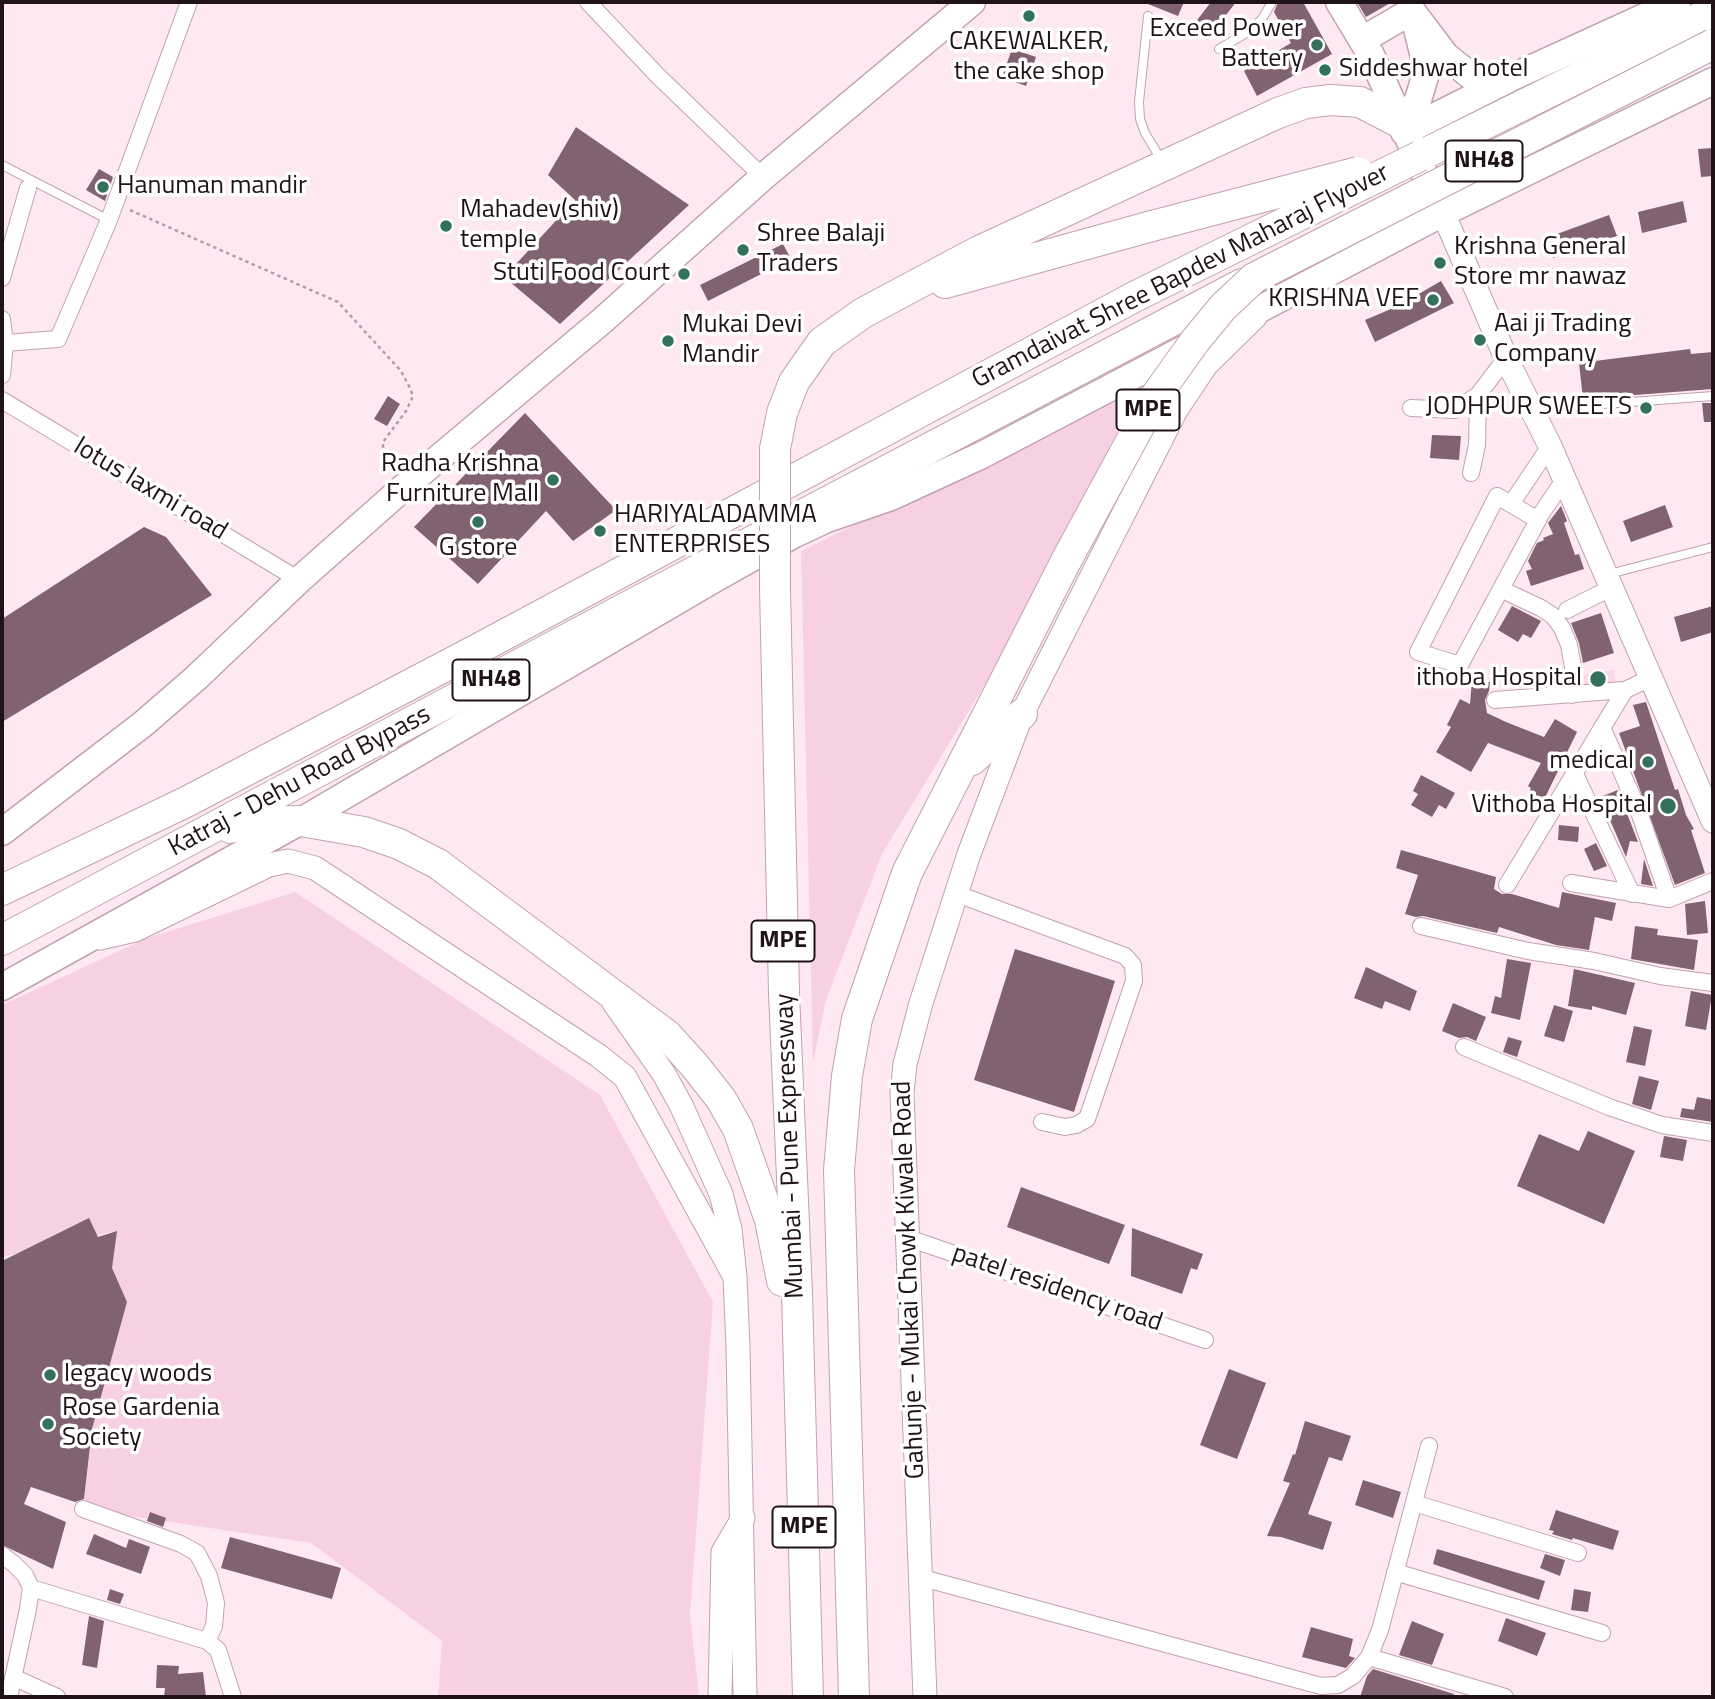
<!DOCTYPE html>
<html>
<head>
<meta charset="utf-8">
<style>
	body { margin:0 }
	#map { position:relative; width:1715px; height:1699px; overflow:hidden; background:#fee9f3; font-family:"Titillium Web",sans-serif }
	canvas { display:block }
	.frame { position:absolute; inset:0; border:4px solid #1f1319; pointer-events:none }
</style>
</head>
<body>
<div id="map">
<canvas width="1715" height="1699"></canvas>
<div class="frame"></div>
</div>
<script>
const ctx = document.querySelector('canvas').getContext('2d');
ctx.lineJoin = 'round';
function fillPath(path, color) {
  ctx.fillStyle = color;
  ctx.fill(path, 'evenodd');
}
function poly(rows) {
  const path = new Path2D();
  for (const r of rows) {
    path.moveTo(r[0], r[1]);
    for (let i = 2; i < r.length; i += 2) path.lineTo(r[i], r[i + 1]);
  }
  return path;
}
function strokePath(path, color, width, dash) {
  ctx.strokeStyle = color;
  ctx.lineWidth = width;
  ctx.lineCap = dash ? 'butt' : 'round';
  ctx.setLineDash(dash || []);
  ctx.stroke(path);
}
function drawText(font, color, halo, rows, align = 'center') {
  ctx.font = font + ' "Titillium Web",sans-serif';
  ctx.lineWidth = 7;
  ctx.setLineDash([]);
  ctx.textBaseline = 'middle';
  ctx.strokeStyle = halo;
  ctx.fillStyle = color;
  for (const [text, x, y, turn = 0] of rows) {
    ctx.save();
    ctx.translate(x, y);
    ctx.rotate((+turn || 0) * Math.PI / 180);
    ctx.textAlign = isNaN(turn) ? turn : align;
    if (halo) ctx.strokeText(text, 0, 0);
    ctx.fillText(text, 0, 0);
    ctx.restore();
  }
}
fillPath(poly([
	[1614,670,1616,683,1583,688,1581,675]
]), '#fad8e8');
fillPath(poly([
	[1142,384,996,666,882,854,826,1000,813,1062,801,551],
	[295,892,600,1095,713,1302,690,1615,699,1697,438,1697,442,1641,311,1543,83,1509,116,1231,2,1257,2,1005,147,938]
]), '#f8d0e4');
fillPath(poly([
	[1143,2,1184,2,1178,16],
	[1211,2,1236,2,1207,40,1191,28],
	[1278,2,1303,2,1332,54,1257,96,1244,71,1291,43,1274,12],
	[1357,2,1392,2,1366,17],
	[1012,49,1036,57,1026,86,1002,77],
	[576,127,689,205,560,324,504,277,575,200,548,175],
	[1713,148,1713,176,1701,177,1698,149],
	[99,169,113,177,105,201,86,190],
	[1683,201,1687,222,1642,233,1638,212],
	[1609,215,1617,236,1553,258,1546,238],
	[783,244,791,259,708,301,700,285],
	[1441,281,1454,303,1375,342,1365,320,1398,306],
	[1690,349,1691,354,1713,352,1713,389,1583,399,1579,363],
	[388,396,400,404,387,426,374,419],
	[1702,403,1713,403,1713,422,1704,422],
	[525,413,616,510,573,541,546,511,478,584,414,527],
	[1432,435,1461,436,1459,460,1430,458],
	[1665,505,1673,527,1631,542,1623,521],
	[1561,506,1567,521,1564,523,1575,555,1579,554,1584,569,1531,586,1526,571,1532,569,1528,561,1537,543,1544,540,1543,538,1553,534,1548,523],
	[144,527,166,537,212,595,2,722,2,619],
	[1512,606,1541,621,1531,638,1523,634,1518,642,1498,630],
	[1713,606,1713,632,1681,642,1674,617],
	[1601,613,1614,653,1583,663,1579,643,1571,623],
	[1472,680,1490,682,1489,691,1485,700,1487,713,1506,722,1544,737,1555,719,1577,732,1538,812,1523,805,1531,788,1528,786,1541,763,1488,743,1471,772,1436,752,1451,727,1447,725,1460,699,1470,704],
	[1646,702,1675,790,1678,789,1686,815,1694,829,1691,830,1705,873,1675,885,1619,733,1640,726,1633,705],
	[1421,775,1455,793,1446,809,1439,805,1432,817,1411,805,1418,794,1413,791],
	[1618,790,1638,842,1630,841,1626,857,1600,797],
	[1559,825,1579,827,1578,842,1558,840],
	[1596,843,1607,866,1594,871,1584,849],
	[1401,850,1496,877,1494,889,1502,894,1512,894,1559,908,1562,892,1616,903,1612,921,1595,917,1589,950,1556,945,1499,927,1497,933,1423,916,1416,917,1405,914,1418,875,1396,868],
	[1644,859,1653,886,1641,884],
	[1705,901,1708,933,1687,935,1685,904],
	[1635,926,1658,929,1657,935,1698,940,1694,970,1631,959],
	[1015,949,1115,981,1074,1112,974,1080],
	[1507,959,1531,963,1520,1020,1491,1013,1495,996,1501,998],
	[1366,967,1417,991,1410,1011,1385,1001,1382,1009,1354,998],
	[1574,969,1635,983,1626,1015,1592,1006,1592,1010,1568,1006],
	[1691,991,1712,995,1706,1030,1685,1026],
	[1453,1003,1486,1017,1476,1041,1467,1037,1459,1038,1442,1031],
	[1554,1005,1573,1011,1564,1042,1544,1036],
	[1634,1026,1652,1030,1645,1066,1626,1062],
	[1508,1037,1522,1041,1517,1057,1503,1052],
	[1639,1076,1659,1081,1651,1110,1632,1104],
	[1697,1097,1713,1100,1713,1122,1680,1117,1682,1108,1694,1110],
	[1588,1131,1635,1151,1604,1224,1517,1186,1539,1134,1579,1151],
	[1664,1136,1687,1140,1683,1161,1660,1157],
	[1021,1187,1125,1225,1109,1264,1007,1227],
	[89,1218,98,1237,117,1231,112,1268,127,1302,92,1429,84,1499,75,1502,31,1487,24,1504,66,1522,53,1569,2,1545,2,1261],
	[1132,1228,1203,1254,1197,1270,1191,1268,1182,1294,1131,1276],
	[1229,1369,1266,1383,1237,1459,1200,1445],
	[1305,1421,1351,1436,1342,1461,1329,1457,1308,1514,1332,1522,1323,1550,1281,1537,1267,1536,1290,1483,1283,1481,1293,1454,1295,1455],
	[1363,1480,1401,1492,1393,1518,1355,1505],
	[1556,1510,1619,1531,1613,1550,1573,1538,1572,1540,1552,1534,1554,1531,1549,1530],
	[150,1512,166,1518,163,1527,147,1521],
	[94,1534,126,1548,129,1539,150,1547,141,1574,86,1554],
	[230,1537,341,1568,332,1599,221,1568],
	[1437,1549,1545,1581,1539,1600,1433,1564],
	[1545,1554,1565,1560,1560,1576,1540,1568],
	[110,1589,124,1594,120,1604,107,1600],
	[1574,1589,1591,1592,1588,1612,1571,1610],
	[89,1616,104,1621,97,1668,82,1665],
	[1506,1618,1546,1633,1537,1656,1498,1641],
	[1412,1621,1444,1634,1432,1665,1399,1655],
	[1311,1627,1353,1639,1349,1656,1355,1658,1346,1668,1302,1657],
	[157,1665,179,1666,178,1674,203,1672,206,1697,164,1697,165,1688,156,1688],
	[1373,1669,1454,1694,1453,1697,1360,1697,1367,1676]
]), '#806271');
const lane = poly([
	[1148,16,1139,102,1140,119,1145,133,1162,161],
	[1219,49,1248,32,1262,19,1272,2],
	[2,165,109,220],
	[1535,409,1713,396],
	[1609,574,1713,547]
]);
const street = poly([
	[588,2,658,76,763,177],
	[2,278,28,188],
	[2,319,5,343],
	[2,375,5,343,58,339,109,220,189,2],
	[2,400,299,580],
	[1411,408,1455,410,1478,395,1506,358],
	[1471,473,1477,445,1478,395],
	[1511,504,1550,446],
	[1538,520,1497,496,1418,652,1460,665,1538,520,1541,514,1564,480],
	[1509,593,1541,608,1553,616,1562,628,1569,645,1573,667,1572,695],
	[1567,610,1611,588],
	[1495,700,1625,690],
	[1602,727,1639,812,1669,899],
	[1574,772,1632,894],
	[1571,883,1669,899,1713,881],
	[1507,885,1625,690,1651,678],
	[957,894,1125,956,1133,965,1134,981,1087,1119,1076,1125,1065,1127,1042,1122],
	[1421,926,1528,951,1594,961,1660,976,1713,983],
	[1464,1047,1609,1107,1662,1125,1713,1133],
	[908,1238,1205,1340],
	[1414,1503,1578,1553],
	[83,1509,181,1544,197,1553,209,1576,216,1603,214,1626,207,1641],
	[2,1555,14,1564,25,1575,31,1588,28,1609,9,1697],
	[1395,1572,1602,1633],
	[919,1577,1321,1686,1338,1685,1353,1676,1369,1657,1380,1630,1429,1446],
	[31,1588,207,1641,218,1650,233,1697],
	[1369,1657,1505,1697],
	[13,1677,57,1697]
]);
const secondary = poly([
	[1443,213,1506,358,1550,446,1713,821],
	[100,938,135,930,269,865,288,861,315,868,599,1056,625,1077,735,1277],
	[614,1003,664,1074,682,1107,721,1194,730,1229,735,1277,738,1348,745,1697],
	[720,1697,723,1552,743,1518],
	[925,1697,902,1093,905,1064,921,1003,969,854,1022,714,1176,410,1206,365,1255,317]
]);
const primary = poly([
	[1339,2,1371,55,1439,206],
	[1362,40,1412,11,1446,56,1471,76,1500,83],
	[1402,124,1418,100,1427,70,1415,20],
	[1404,132,1517,75,1677,2],
	[2,832,143,724,196,678,299,580,403,488,603,320,763,177,972,2],
	[2,987,301,821,716,578,793,535,827,519,891,497,982,455,1443,213,1713,81]
]);
const highway = poly([
	[1420,156,1713,11],
	[945,283,1152,226],
	[775,449,782,413,794,382,822,342,863,313,979,251,1278,113,1306,103,1330,100,1360,102,1402,124],
	[775,588,784,993,797,1293,808,1697],
	[972,760,1022,714],
	[230,828,256,822,301,821,364,832,399,844,438,864,667,1035,695,1066,721,1099,738,1129,770,1220,782,1281],
	[2,890,186,802,476,650,1136,296],
	[2,940,627,607,1242,284],
	[854,1697,839,1170,847,1076,857,1019,907,873,1067,559]
]);
strokePath(lane, '#c2a1b1', 10);
strokePath(street, '#c2a1b1', 18);
strokePath(secondary, '#c2a1b1', 25);
strokePath(primary, '#c2a1b1', 29);
strokePath(highway, '#c2a1b1', 32);
strokePath(poly([
	[130,210,338,302,401,371,410,388,413,396,406,411,383,442,383,454,393,470]
]), '#b09ea7', 2.5, [3.5, 3.5]);
strokePath(lane, '#fff', 8);
strokePath(street, '#fff', 16);
strokePath(secondary, '#fff', 23);
strokePath(primary, '#fff', 26);
strokePath(highway, '#fff', 30);
const highwayBridge = poly([
	[1152,226,1358,172],
	[1136,296,1420,156],
	[1067,559,1155,397,1195,341,1223,307,1254,278,1713,44],
	[775,588,775,449]
]);
strokePath(highwayBridge, '#c2a1b1', 32, []);
strokePath(highwayBridge, '#fff', 30);
for (const [x, y, r, color] of [
	[1029,16,7,"#34715c"],
	[1317,45,7,"#34715c"],
	[1325,70,7,"#34715c"],
	[103,187,7,"#34715c"],
	[446,226,7,"#34715c"],
	[743,250,7,"#34715c"],
	[1440,263,7,"#34715c"],
	[684,274,7,"#34715c"],
	[1433,300,7,"#34715c"],
	[1480,340,7,"#34715c"],
	[668,341,7,"#34715c"],
	[1646,408,7,"#34715c"],
	[553,480,7,"#34715c"],
	[478,522,7,"#34715c"],
	[600,531,7,"#34715c"],
	[1598,679,9,"#34715c"],
	[1648,762,7,"#34715c"],
	[1668,806,9,"#34715c"],
	[50,1375,7,"#34715c"],
	[48,1424,7,"#34715c"]
]) {
  const dot = new Path2D();
  dot.arc(x, y, r, 0, 2 * Math.PI);
  ctx.fillStyle = color;
  ctx.fill(dot);
  strokePath(dot, '#fff', 2.5);
}
for (const [x, y, w] of [
	[1484,161,77],
	[1148,410,63],
	[491,680,77],
	[783,941,63],
	[804,1527,63]
]) {
  const box = new Path2D();
  box.roundRect(x - w / 2, y - 20.5, w, 41, 5);
  ctx.fillStyle = '#fff';
  ctx.fill(box);
  strokePath(box, '#1f1319', 2);
}
drawText('bold 24px', '#1f1319', null, [
	["NH48",1484,161],
	["MPE",1148,410],
	["NH48",491,680],
	["MPE",783,941],
	["MPE",804,1527]
]);
drawText('26px', '#1f1319', '#fff', [
	["Exceed Power",1303,30,"right"],
	["Battery",1303,60,"right"],
	["CAKEWALKER,",1029,43,"center"],
	["the cake shop",1029,73,"center"],
	["Siddeshwar hotel",1339,70],
	["Hanuman mandir",117,187],
	["Mahadev(shiv)",460,211],
	["temple",460,241],
	["Shree Balaji",757,235],
	["Traders",757,265],
	["Krishna General",1454,248],
	["Store mr nawaz",1454,278],
	["Stuti Food Court",670,274,"right"],
	["KRISHNA VEF",1419,300,"right"],
	["Aai ji Trading",1494,325],
	["Company",1494,355],
	["Mukai Devi",682,326],
	["Mandir",682,356],
	["JODHPUR SWEETS",1632,408,"right"],
	["Radha Krishna",539,465,"right"],
	["Furniture Mall",539,495,"right"],
	["HARIYALADAMMA",614,516],
	["ENTERPRISES",614,546],
	["G store",478,549,"center"],
	["ithoba Hospital",1582,679,"right"],
	["medical",1634,762,"right"],
	["Vithoba Hospital",1652,806,"right"],
	["legacy woods",64,1375],
	["Rose Gardenia",62,1409],
	["Society",62,1439]
], 'left');
drawText('26px', '#1f1319', '#fff', [
	["Gramdaivat Shree Bapdev Maharaj Flyover",1181,277,-27],
	["lotus laxmi road",150,490,31],
	["Katraj - Dehu Road Bypass",300,782,-28],
	["Mumbai - Pune Expressway",791,1146,-92],
	["Gahunje - Mukai Chowk Kiwale Road",910,1280,-92],
	["patel residency road",1057,1289,19]
]);
</script>
</body>
</html>
